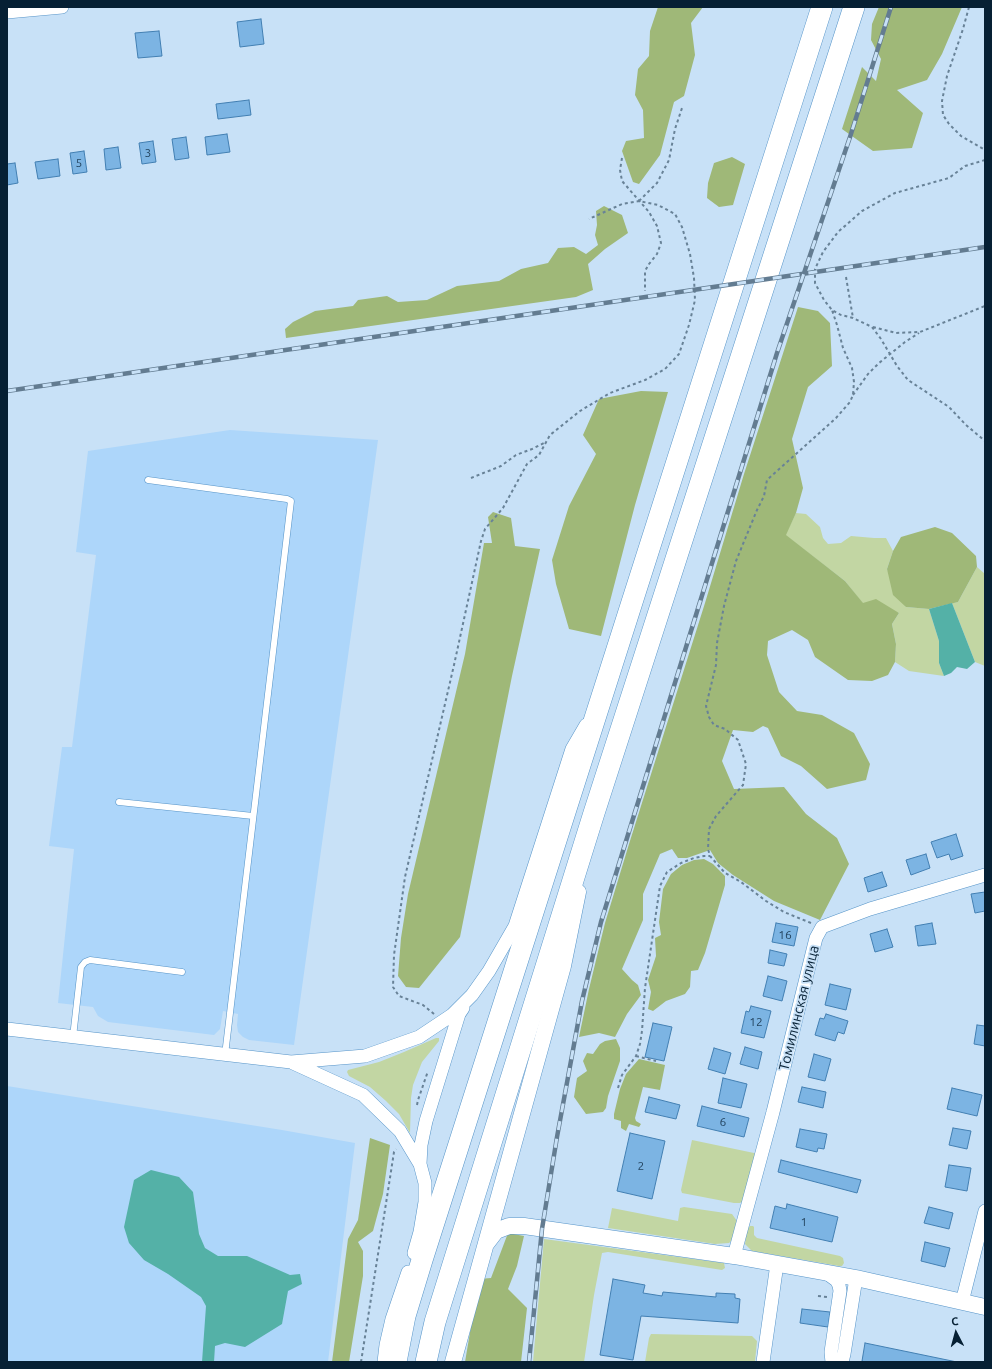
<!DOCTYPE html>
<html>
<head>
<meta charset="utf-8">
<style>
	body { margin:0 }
	#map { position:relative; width:992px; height:1369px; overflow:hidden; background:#c8e1f7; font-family:Ubuntu,sans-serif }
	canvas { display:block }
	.frame { position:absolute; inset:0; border:8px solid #062034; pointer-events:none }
	.north { position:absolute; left:936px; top:1313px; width:40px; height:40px; -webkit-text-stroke:3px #c8e1f7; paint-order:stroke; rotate:354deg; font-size:11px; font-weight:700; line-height:16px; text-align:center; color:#062034 }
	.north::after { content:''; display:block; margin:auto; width:14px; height:18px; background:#062034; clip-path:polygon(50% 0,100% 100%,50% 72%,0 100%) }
</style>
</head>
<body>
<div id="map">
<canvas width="992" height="1369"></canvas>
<div class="frame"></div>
<div class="north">С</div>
</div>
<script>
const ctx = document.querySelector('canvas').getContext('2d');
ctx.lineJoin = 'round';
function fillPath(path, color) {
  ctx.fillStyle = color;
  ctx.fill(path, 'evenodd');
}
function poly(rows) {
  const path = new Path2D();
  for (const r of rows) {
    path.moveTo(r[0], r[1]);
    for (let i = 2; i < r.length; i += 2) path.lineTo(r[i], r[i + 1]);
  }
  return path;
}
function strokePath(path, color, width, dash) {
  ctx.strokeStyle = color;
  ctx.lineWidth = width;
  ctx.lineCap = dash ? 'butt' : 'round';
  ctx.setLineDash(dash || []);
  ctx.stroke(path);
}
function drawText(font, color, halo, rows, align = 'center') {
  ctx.font = font + ' Ubuntu,sans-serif';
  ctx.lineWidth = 3.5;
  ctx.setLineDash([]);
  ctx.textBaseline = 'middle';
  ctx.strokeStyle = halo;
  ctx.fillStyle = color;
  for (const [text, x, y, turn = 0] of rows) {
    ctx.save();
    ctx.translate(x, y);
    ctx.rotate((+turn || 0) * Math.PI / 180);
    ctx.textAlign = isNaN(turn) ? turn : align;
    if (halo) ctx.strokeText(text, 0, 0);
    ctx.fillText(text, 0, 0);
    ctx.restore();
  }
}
fillPath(poly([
	[230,430,378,440,294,1045,249,1040,243,1037,238,1032,237,1025,238,1014,223,1011,220,1029,214,1035,108,1022,98,1016,93,1007,58,1003,74,849,49,846,62,747,72,747,96,555,76,552,88,451],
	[7,1086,282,1130,355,1143,328,1362,7,1362]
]), '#add6fa');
fillPath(poly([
	[796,513,806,514,820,527,823,538,828,544,841,543,851,536,874,538,886,538,893,551,887,569,906,607,929,609,939,641,939,663,944,676,909,671,895,662,896,644,892,624,899,613,863,604,845,581,785,535],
	[977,567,985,574,985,666,975,662,952,603,958,602],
	[436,1038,439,1038,439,1041,422,1062,413,1085,411,1098,410,1133,399,1114,386,1101,370,1087,349,1076,347,1072,348,1070,379,1062,404,1052],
	[692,1140,754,1153,757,1155,743,1201,740,1203,734,1203,682,1193,681,1190],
	[684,1207,732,1214,737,1221,732,1240,729,1243,715,1244,608,1228,612,1208,678,1221,680,1208],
	[750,1226,753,1226,754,1227,754,1235,757,1238,840,1256,843,1258,844,1263,842,1266,839,1266,752,1251,745,1244,747,1229],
	[544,1239,724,1263,725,1268,722,1270,608,1252,602,1253,594,1295,584,1362,533,1362],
	[651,1334,752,1336,757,1341,755,1362,645,1362,649,1338]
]), '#c2d6a3');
fillPath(poly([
	[658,7,703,7,691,23,695,55,684,96,674,102,660,155,639,184,633,182,622,151,626,141,644,138,643,110,635,95,638,69,649,56,650,31],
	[879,7,962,7,942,54,927,80,897,90,923,113,912,148,873,151,842,129,862,67,876,81,881,59,871,40,872,24],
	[732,157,745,164,733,205,719,207,707,198,708,183,714,163],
	[604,206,622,215,628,233,605,249,588,264,593,290,576,297,286,338,285,329,293,322,315,311,353,306,358,300,387,296,398,302,427,300,457,286,499,281,521,269,548,263,558,248,574,247,586,254,598,245,595,235,597,225,596,211],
	[798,307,818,311,830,323,832,366,808,387,792,439,803,488,796,513,786,535,845,581,863,603,876,599,899,613,892,624,896,644,895,662,888,675,872,681,848,680,815,657,808,640,792,630,768,641,767,655,779,692,797,711,822,715,854,733,870,764,866,780,827,789,801,766,781,756,768,728,763,726,753,732,733,730,722,761,734,789,784,787,806,814,837,838,849,864,820,920,774,901,733,875,718,863,710,850,687,858,678,858,672,849,660,854,643,894,643,920,622,969,632,980,638,985,641,995,627,1014,615,1037,599,1033,579,1037,589,989,605,923,629,844,705,603,744,474],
	[641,391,668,392,635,505,601,636,569,629,556,584,552,560,569,506,596,454,583,435,599,399],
	[493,512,511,518,515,546,540,549,512,676,460,937,419,988,406,987,398,976,401,938,408,894,465,654,484,543,492,543,488,517],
	[935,527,952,533,976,556,977,567,958,602,929,609,906,607,893,595,887,569,893,551,901,537],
	[704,859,713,864,725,876,725,885,705,953,698,970,691,971,690,987,685,994,666,1001,653,1011,648,1009,651,992,648,980,656,956,655,938,661,935,659,922,663,889,671,874,682,865,694,860],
	[616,1039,620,1048,620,1061,608,1096,606,1108,603,1112,586,1114,574,1097,577,1078,587,1071,583,1061,587,1053,593,1054,600,1044,605,1041],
	[639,1059,665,1065,660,1090,643,1087,635,1118,636,1121,641,1124,639,1127,629,1124,626,1131,621,1128,621,1121,614,1119,614,1114,620,1089,626,1074],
	[370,1138,390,1145,383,1194,373,1231,358,1242,363,1251,363,1276,349,1362,332,1362,348,1239,358,1220],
	[508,1233,524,1236,517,1266,508,1289,527,1308,521,1362,465,1362,479,1279,491,1278]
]), '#9fb878');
fillPath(poly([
	[952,603,975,662,967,669,957,667,951,673,944,676,939,663,939,641,929,609],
	[151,1170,179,1177,193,1192,199,1234,205,1248,218,1256,247,1256,290,1275,300,1274,302,1284,288,1291,282,1324,245,1347,225,1343,215,1346,214,1362,202,1362,206,1306,201,1297,168,1274,144,1260,129,1243,124,1227,134,1180]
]), '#54b1a7');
const building = poly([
	[261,19,264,44,240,47,237,22,261,19],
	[159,31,162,56,138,58,135,33,159,31],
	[249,100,251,115,218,119,216,104,249,100],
	[227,134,230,152,207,155,205,137,227,134],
	[186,137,189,158,175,160,172,139,186,137],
	[153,141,156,162,142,164,139,143,153,141],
	[118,147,121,168,106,170,104,149,118,147],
	[84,151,87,172,73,174,70,153,84,151],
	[58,159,60,176,38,179,35,162,58,159],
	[15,163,18,183,7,185,7,164,15,163],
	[956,834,963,856,951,860,949,854,937,858,931,842,956,834],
	[926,854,930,868,911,875,906,860,926,854],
	[882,872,887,886,868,892,864,878,882,872],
	[985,892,985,911,975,913,971,894,985,892],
	[776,923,798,927,794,946,772,942,776,923],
	[932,923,936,944,918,946,915,926,932,923],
	[887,929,893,947,875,952,870,934,887,929],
	[770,950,787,954,784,966,768,963,770,950],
	[768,976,787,981,782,1001,763,996,768,976],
	[830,984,851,989,846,1010,825,1005,830,984],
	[751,1006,771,1011,764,1038,741,1033,746,1011,749,1012,751,1006],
	[826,1014,848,1021,844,1034,838,1032,835,1041,815,1035,820,1018,824,1019,826,1014],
	[653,1023,672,1027,664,1061,645,1057,653,1023],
	[977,1025,985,1026,985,1046,974,1044,977,1025],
	[745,1047,762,1052,758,1069,740,1064,745,1047],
	[714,1048,731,1053,725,1074,708,1069,714,1048],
	[814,1054,831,1059,825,1081,808,1077,814,1054],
	[723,1078,747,1084,741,1108,718,1103,723,1078],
	[802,1087,826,1092,823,1108,798,1102,802,1087],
	[952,1088,982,1095,977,1116,947,1109,952,1088],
	[649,1097,680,1105,676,1119,645,1112,649,1097],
	[702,1106,749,1118,744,1137,697,1126,702,1106],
	[953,1128,971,1131,967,1149,949,1145,953,1128],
	[800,1129,827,1134,824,1149,818,1148,817,1152,796,1147,800,1129],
	[630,1133,665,1141,652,1199,617,1191,630,1133],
	[781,1160,861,1180,857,1193,778,1172,781,1160],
	[949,1165,971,1168,967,1191,945,1187,949,1165],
	[787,1204,838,1217,832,1242,770,1228,775,1206,786,1209,787,1204],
	[929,1207,953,1213,949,1229,924,1223,929,1207],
	[925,1242,950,1248,945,1267,921,1261,925,1242],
	[613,1279,645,1285,643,1293,662,1296,663,1292,716,1297,716,1293,735,1294,735,1298,740,1299,738,1323,641,1316,633,1360,600,1355,613,1279],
	[802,1309,830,1312,828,1327,800,1323,802,1309],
	[865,1343,957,1362,865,1362,862,1361,865,1343]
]);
fillPath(building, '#7cb4e3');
strokePath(building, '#427fb2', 1);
const service = poly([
	[148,480,287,499,291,501,225,1055],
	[119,802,253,816],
	[73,1037,81,967,85,962,90,960,182,972]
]);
const minor = poly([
	[7,12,62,7],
	[7,1029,291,1062,365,1056,419,1037,452,1015,472,995,489,971,515,926,572,749,586,725],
	[293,1063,363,1095,400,1131,406,1141,420,1164,425,1183,425,1202,420,1232,414,1253],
	[420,1164,421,1145,426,1121,459,1014,463,1008],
	[734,1256,773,1112,813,950,816,938,822,927,870,909,985,875],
	[825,1272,836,1280,839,1285,840,1291,831,1352,832,1362],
	[962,1302,985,1211],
	[384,1362,386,1345,392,1319,408,1272],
	[763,1362,777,1264],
	[842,1362,844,1354,856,1278]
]);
const tertiary = poly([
	[486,1244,496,1231,509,1226,524,1226,734,1256,856,1278,985,1307],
	[453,1362,563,966,578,892]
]);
const trunk = poly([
	[396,1362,405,1316,422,1260,822,7],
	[426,1362,435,1322,594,813,854,7]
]);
strokePath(service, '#5694c8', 7);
strokePath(minor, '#5694c8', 14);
strokePath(tertiary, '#5694c8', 17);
strokePath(trunk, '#5694c8', 22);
strokePath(poly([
	[969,7,963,29,947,76,942,101,943,115,949,124,961,136,985,150],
	[622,158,620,170,622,181,649,212,657,226,661,243,657,254,649,264,645,271,645,291],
	[985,160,965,166,949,178,895,193,862,211,838,232,823,252,815,269,815,283,824,300,832,310,841,315,853,318,872,327,881,339,897,366,908,380,949,407,966,425,985,441],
	[639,201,657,183,669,160,675,129,682,108],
	[846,277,853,318],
	[873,327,896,333,920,332,985,306],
	[853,395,868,374,879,363,905,342,919,333],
	[471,478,501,466,516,455,532,449,546,442],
	[811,923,784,912,766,901,741,882,725,873,710,856,708,849,709,829,716,816,743,785,746,764,738,740,725,729,714,725,709,717,706,706,716,665,717,643,724,606,736,561,757,510,764,496,767,480,836,418,850,402,853,395,854,382,852,368,843,348,837,325,832,310],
	[434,1014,423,1005,399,996,393,987,394,955,405,877,454,665,481,541,485,529,503,508,527,464,539,455,550,435,580,411,610,393,645,380,665,369,679,354,689,325,695,300,694,278,690,254,682,227,675,214,658,205,639,201,622,204,589,219],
	[636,1056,656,1061],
	[618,1088,622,1075,636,1056,640,1044,642,1031,645,988,660,886,667,872,681,863,694,858,704,856,710,856],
	[417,1105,418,1100,428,1071],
	[818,1296,827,1297],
	[361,1362,387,1197,394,1152,396,1149]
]), '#688297', 2, [3, 3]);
strokePath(service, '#fff', 6);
strokePath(minor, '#fff', 13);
strokePath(tertiary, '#fff', 16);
strokePath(trunk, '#fff', 21);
const rail = poly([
	[7,391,985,247],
	[529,1362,542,1229,557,1137,582,1001,601,922,777,353,850,137,891,7]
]);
strokePath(rail, '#637c91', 4.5);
strokePath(rail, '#c8e1f7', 3, [9]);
drawText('12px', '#244560', null, [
	["3",148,153],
	["5",79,163],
	["16",785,935],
	["12",756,1022],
	["6",723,1122],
	["2",641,1166],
	["1",804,1222]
]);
drawText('14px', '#062034', '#c8e1f7', [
	["Томилинская улица",799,1008,-76]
]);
</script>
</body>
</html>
